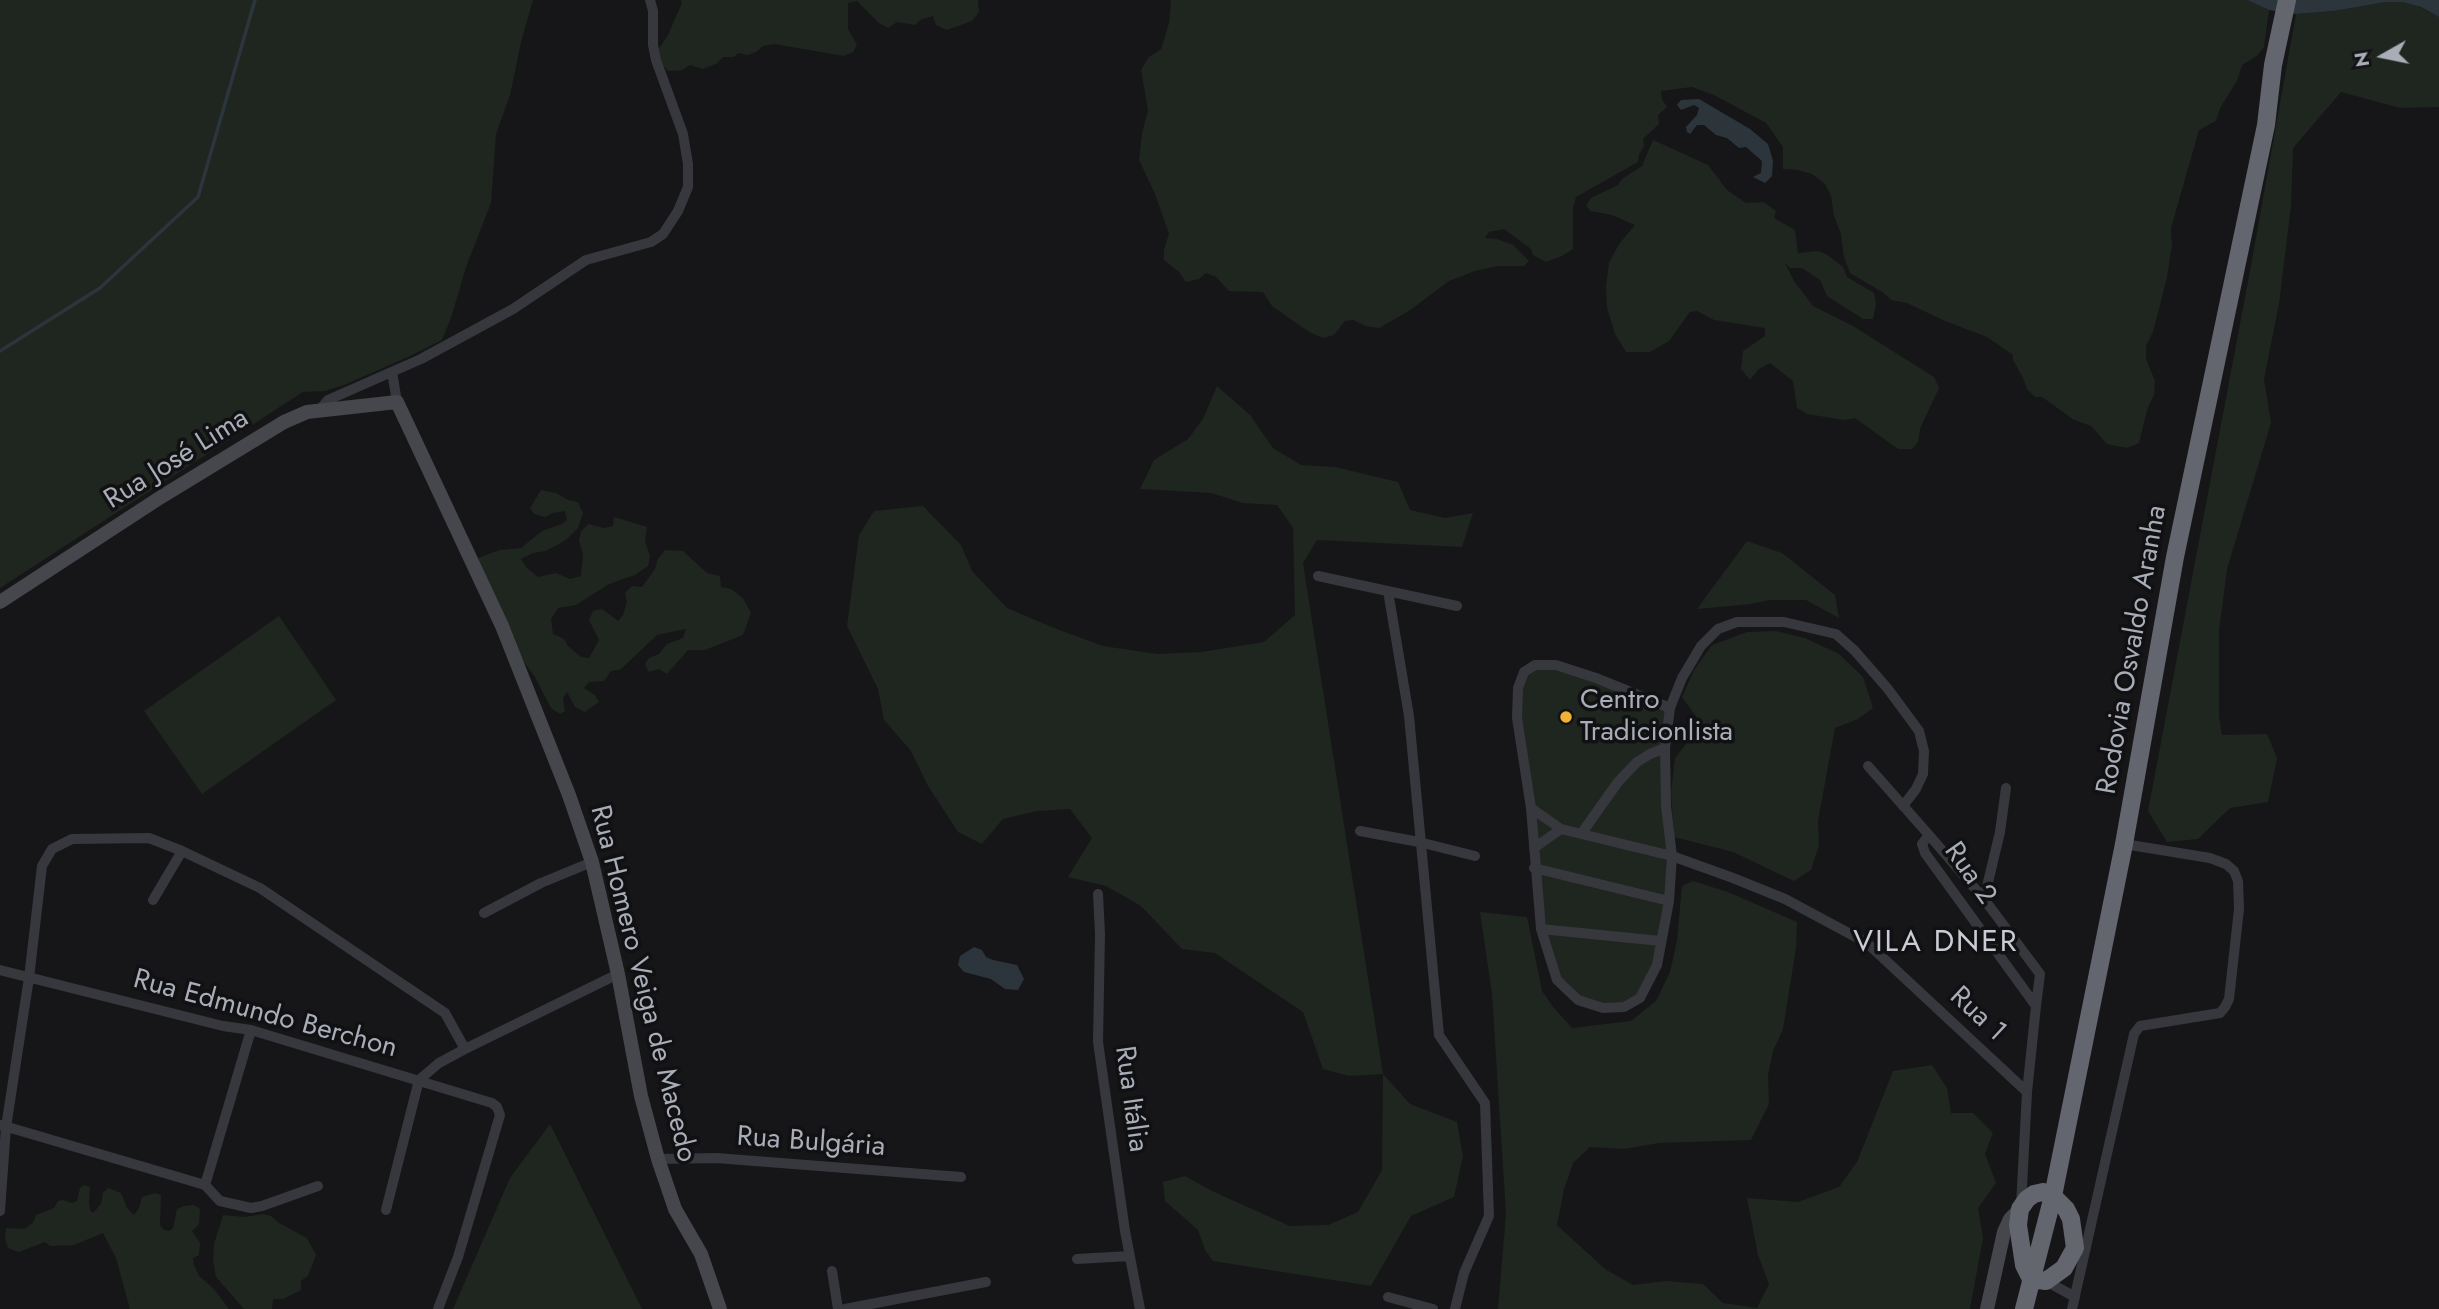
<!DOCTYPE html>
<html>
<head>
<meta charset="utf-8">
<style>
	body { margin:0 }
	#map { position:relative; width:2439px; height:1309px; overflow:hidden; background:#161618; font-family:Jost,sans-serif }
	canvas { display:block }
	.north { position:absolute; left:2348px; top:21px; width:70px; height:70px; -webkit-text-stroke:5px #111113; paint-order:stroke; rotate:261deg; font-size:19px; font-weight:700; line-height:28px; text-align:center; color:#a8adb8 }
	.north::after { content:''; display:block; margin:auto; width:24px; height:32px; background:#a8adb8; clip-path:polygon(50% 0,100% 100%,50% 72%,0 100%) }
</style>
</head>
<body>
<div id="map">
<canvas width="2439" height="1309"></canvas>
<div class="north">N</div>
</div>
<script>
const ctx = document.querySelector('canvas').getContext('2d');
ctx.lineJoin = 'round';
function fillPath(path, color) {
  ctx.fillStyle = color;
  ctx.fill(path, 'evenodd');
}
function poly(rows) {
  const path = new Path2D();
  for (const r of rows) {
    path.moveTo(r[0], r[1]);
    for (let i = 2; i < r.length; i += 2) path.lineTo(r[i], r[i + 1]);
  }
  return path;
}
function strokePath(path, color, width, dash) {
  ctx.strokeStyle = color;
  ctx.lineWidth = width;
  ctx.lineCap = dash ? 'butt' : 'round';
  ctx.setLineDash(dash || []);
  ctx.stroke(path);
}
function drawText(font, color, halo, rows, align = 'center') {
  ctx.font = font + ' Jost,sans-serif';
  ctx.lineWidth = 7;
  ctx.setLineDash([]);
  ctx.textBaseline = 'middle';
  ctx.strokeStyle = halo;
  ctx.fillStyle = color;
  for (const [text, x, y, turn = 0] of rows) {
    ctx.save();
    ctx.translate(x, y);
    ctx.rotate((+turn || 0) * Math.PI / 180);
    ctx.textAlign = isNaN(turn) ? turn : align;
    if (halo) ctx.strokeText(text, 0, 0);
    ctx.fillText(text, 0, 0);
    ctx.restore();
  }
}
fillPath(poly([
	[0,0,533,0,522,38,510,95,496,134,491,203,466,267,451,318,442,340,408,357,344,385,325,391,303,392,0,588],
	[681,0,978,0,979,12,972,21,947,30,936,25,933,16,922,19,915,25,897,22,888,28,879,23,857,1,848,3,848,29,857,45,853,52,844,56,774,44,763,46,756,52,748,55,738,53,734,57,723,57,716,64,703,69,690,65,682,70,669,71,663,66,658,50,668,35,682,3],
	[1171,0,2247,0,2269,10,2264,47,2257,56,2242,65,2237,81,2220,108,2216,121,2199,130,2171,228,2172,245,2167,277,2153,332,2146,346,2146,359,2155,381,2154,395,2147,410,2139,443,2127,448,2107,444,2091,426,2074,420,2042,397,2035,397,2027,389,2023,378,2013,360,2013,355,1987,337,1945,321,1907,303,1891,300,1884,293,1850,273,1844,257,1841,234,1834,216,1831,196,1825,184,1812,174,1798,170,1783,169,1783,147,1766,123,1714,95,1692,87,1661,91,1662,99,1667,107,1658,115,1659,124,1643,139,1644,146,1639,155,1638,162,1576,197,1573,209,1573,249,1562,256,1546,262,1533,255,1531,249,1504,229,1489,232,1485,238,1497,239,1513,245,1529,261,1524,266,1498,266,1475,271,1449,281,1409,311,1379,328,1366,326,1353,320,1345,321,1334,335,1323,338,1309,332,1272,306,1263,292,1229,291,1216,277,1206,273,1199,279,1186,282,1179,272,1164,260,1164,249,1169,234,1155,194,1139,160,1142,133,1148,110,1141,70,1149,57,1161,49,1169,23],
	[2386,2,2403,2,2414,4,2439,17,2439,107,2400,108,2341,92,2293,148,2291,206,2279,304,2264,379,2271,423,2227,569,2219,631,2219,716,2222,735,2267,734,2277,758,2268,802,2230,808,2198,839,2167,842,2148,811,2250,271,2296,14,2334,11],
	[1653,140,1708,165,1727,190,1746,203,1764,202,1776,211,1774,218,1795,230,1798,253,1818,251,1826,254,1843,267,1847,277,1874,293,1876,304,1873,319,1863,319,1827,296,1820,280,1802,268,1790,268,1785,263,1794,281,1813,306,1853,326,1934,377,1939,388,1920,429,1918,442,1912,449,1898,449,1855,418,1844,420,1807,414,1797,408,1793,381,1770,363,1759,369,1750,380,1741,369,1743,351,1765,336,1765,328,1714,320,1697,311,1690,312,1669,341,1650,352,1626,352,1615,334,1607,308,1606,286,1609,263,1619,244,1635,225,1612,215,1590,211,1586,205,1591,198,1618,185,1622,179,1642,166],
	[1217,386,1250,415,1273,448,1301,465,1335,467,1398,482,1410,510,1445,518,1473,513,1462,547,1317,540,1303,563,1383,1074,1410,1104,1457,1122,1463,1156,1454,1197,1411,1216,1371,1286,1213,1261,1205,1250,1198,1230,1165,1201,1163,1182,1185,1176,1212,1191,1290,1226,1328,1225,1358,1212,1382,1170,1383,1074,1349,1076,1323,1069,1303,1012,1215,953,1182,949,1141,906,1106,886,1068,877,1092,838,1070,809,1037,811,1003,819,982,844,958,832,928,786,911,751,884,720,878,689,847,626,859,535,874,511,923,506,961,545,972,571,1007,608,1054,628,1103,646,1157,654,1201,652,1264,642,1295,615,1293,528,1277,505,1243,503,1211,493,1140,489,1154,460,1188,439,1203,419],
	[541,490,556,493,568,500,578,502,583,513,578,528,566,540,546,551,533,553,521,559,527,568,538,577,556,573,570,579,581,576,583,554,579,541,581,532,588,524,604,528,613,526,614,517,647,527,645,541,650,556,648,566,635,575,609,584,576,605,558,608,551,619,553,634,564,639,568,646,581,657,589,658,599,640,589,620,593,611,602,609,618,621,623,615,627,602,625,593,632,586,642,587,655,569,658,559,665,550,683,551,707,573,720,576,721,587,731,589,743,598,751,613,743,635,705,650,688,650,667,674,659,669,649,672,645,664,649,658,659,654,667,644,683,638,686,629,657,635,621,669,611,671,604,681,589,682,584,688,595,695,599,702,585,712,575,707,567,692,563,698,565,711,560,714,551,708,535,677,517,653,478,558,500,550,521,548,542,531,562,524,567,520,565,511,553,513,545,517,534,514,530,508],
	[1747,541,1782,553,1835,595,1839,618,1806,600,1769,600,1751,604,1697,609],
	[279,616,336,700,202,794,144,711],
	[1776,631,1805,638,1839,654,1863,677,1873,708,1858,719,1835,728,1818,821,1819,845,1811,870,1794,881,1733,852,1674,837,1671,792,1675,758,1689,740,1698,719,1682,697,1694,670,1712,645,1747,632],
	[1556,665,1670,708,1665,748,1672,856,1657,965,1640,998,1624,1007,1578,1000,1557,980,1541,929,1517,718,1524,672],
	[1693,881,1728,892,1797,922,1796,948,1783,1029,1773,1051,1768,1075,1769,1104,1751,1140,1659,1143,1624,1149,1590,1147,1573,1163,1564,1189,1557,1225,1605,1269,1633,1285,1666,1281,1703,1284,1723,1303,1757,1308,1769,1284,1758,1255,1747,1198,1798,1202,1839,1187,1857,1162,1893,1071,1932,1065,1947,1088,1951,1113,1973,1113,1993,1133,1985,1154,1996,1183,1978,1208,1983,1238,1970,1309,1498,1309,1506,1214,1492,994,1480,912,1527,917,1542,991,1554,1008,1572,1028,1631,1021,1656,1001,1670,972,1677,941,1682,886],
	[550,1124,642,1309,453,1309,510,1178],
	[84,1185,90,1187,89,1202,90,1210,93,1213,101,1204,103,1193,108,1188,121,1193,127,1208,134,1215,139,1208,142,1197,155,1193,161,1195,160,1225,164,1230,169,1231,173,1228,177,1209,184,1206,194,1205,200,1209,199,1224,192,1231,200,1243,199,1255,193,1258,194,1265,199,1276,214,1289,229,1309,130,1309,116,1258,103,1233,74,1245,50,1246,45,1242,19,1252,8,1248,5,1239,6,1228,24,1229,33,1223,36,1215,54,1208,58,1201,63,1200,72,1203,77,1201,80,1188],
	[264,1214,271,1216,279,1223,307,1238,316,1255,308,1276,301,1281,301,1290,283,1299,273,1299,272,1309,244,1309,216,1277,213,1261,214,1244,223,1215,244,1217]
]), '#1e261f');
fillPath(poly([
	[2247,0,2439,0,2439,17,2421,7,2403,2,2386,2,2334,11,2296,14,2269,10],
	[1699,99,1750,129,1768,144,1773,161,1772,176,1765,183,1753,177,1761,173,1762,161,1746,147,1739,148,1727,138,1716,135,1704,125,1697,125,1690,134,1687,132,1686,127,1697,115,1699,108,1694,105,1681,110,1677,105,1681,100],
	[974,947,982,950,986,957,993,960,1017,965,1024,979,1018,990,1005,989,991,979,964,972,958,965,960,956]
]), '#2c353c');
strokePath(poly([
	[0,351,100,288,198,197,255,0]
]), '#2c353c', 3.5);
strokePath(poly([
	[392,372,397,402],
	[322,411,323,406,328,400,421,359,513,309,586,260,651,242,663,234,678,211,688,187,688,164,683,134,656,60,653,45,653,11,650,0],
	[1318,576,1457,606],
	[1388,591,1409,716,1439,1035,1485,1103,1489,1216,1464,1273,1455,1309],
	[1670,708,1596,678,1556,665,1535,665,1524,672,1518,688,1517,718,1531,808,1541,929,1557,980,1578,1000,1603,1008,1624,1007,1640,998,1657,965,1669,901,1672,856,1666,806,1665,748,1670,708,1682,678,1701,646,1718,629,1737,622,1784,622,1836,634,1855,651,1888,689,1919,731,1924,751,1923,774,1916,789,1903,806],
	[1868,766,1929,835,1922,844,1925,853,2036,1006,2027,1092,2021,1206],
	[1531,808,1561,829,1672,856,1733,878,1785,899,1867,943,2027,1092],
	[1360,831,1419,842,1475,856],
	[1581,834,1618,782,1637,762,1650,754,1665,748],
	[1929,835,1984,899,2040,974,2036,1006],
	[1534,848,1561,829],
	[1534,868,1669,901],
	[1098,894,1100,934,1098,1042,1125,1231,1140,1309],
	[1984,899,2000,832,2006,788],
	[153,900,182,851],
	[484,913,541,883,592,862],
	[1541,929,1661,941],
	[0,970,223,1026,251,1030,492,1103,497,1107,500,1115,458,1257,438,1309],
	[1,1125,205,1185],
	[658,1159,716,1158,961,1177],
	[205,1185,251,1030],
	[205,1185,220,1201,251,1208,262,1206,318,1186],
	[386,1210,419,1080,439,1063,465,1049,618,974],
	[0,1211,6,1127,29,978,42,866,52,849,72,839,149,838,182,851,260,888,445,1013,465,1049],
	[1077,1259,1130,1256],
	[832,1271,838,1309],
	[2046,1281,2075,1297],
	[1388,1297,1433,1309],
	[845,1309,986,1282],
	[2072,1309,2134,1034,2140,1026,2220,1013,2225,1007,2229,999,2239,909,2238,881,2234,871,2226,864,2210,858,2124,844]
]), '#37383d', 10);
strokePath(poly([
	[0,602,161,497,284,422,307,412,397,402,502,626,569,795,592,862,618,974,641,1096,658,1159,675,1209,701,1254,720,1309],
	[1987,1309,2004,1232,2010,1219,2020,1209]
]), '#45474d', 14);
strokePath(poly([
	[2043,1192,2053,1196,2066,1209,2071,1219,2075,1248,2064,1268,2046,1281,2031,1279,2024,1265,2018,1225,2020,1209,2027,1199,2034,1194,2043,1192],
	[2024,1309,2053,1196,2124,844,2175,557,2266,125,2273,65,2287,0]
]), '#63666e', 18);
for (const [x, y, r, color] of [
	[1566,717,7,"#f2b134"]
]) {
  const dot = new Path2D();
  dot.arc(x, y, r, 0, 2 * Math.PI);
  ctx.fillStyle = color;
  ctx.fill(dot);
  strokePath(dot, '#111113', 2.5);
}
drawText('28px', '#a8adb8', '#111113', [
	["Rua José Lima",177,460,-32],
	["Rodovia Osvaldo Aranha",2133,650,-80],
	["Rua 2",1969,874,55],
	["Rua Homero Veiga de Macedo",642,984,76],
	["Rua Edmundo Berchon",265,1015,15],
	["Rua 1",1977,1015,43],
	["Rua Itália",1130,1099,82],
	["Rua Bulgária",811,1143,4]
]);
drawText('28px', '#a8adb8', '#111113', [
	["Centro",1580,701],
	["Tradicionlista",1580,733]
], 'left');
ctx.letterSpacing = '2px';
drawText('30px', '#c9ccd4', '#111113', [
	["VILA DNER",1936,944]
]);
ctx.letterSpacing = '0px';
</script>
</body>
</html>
